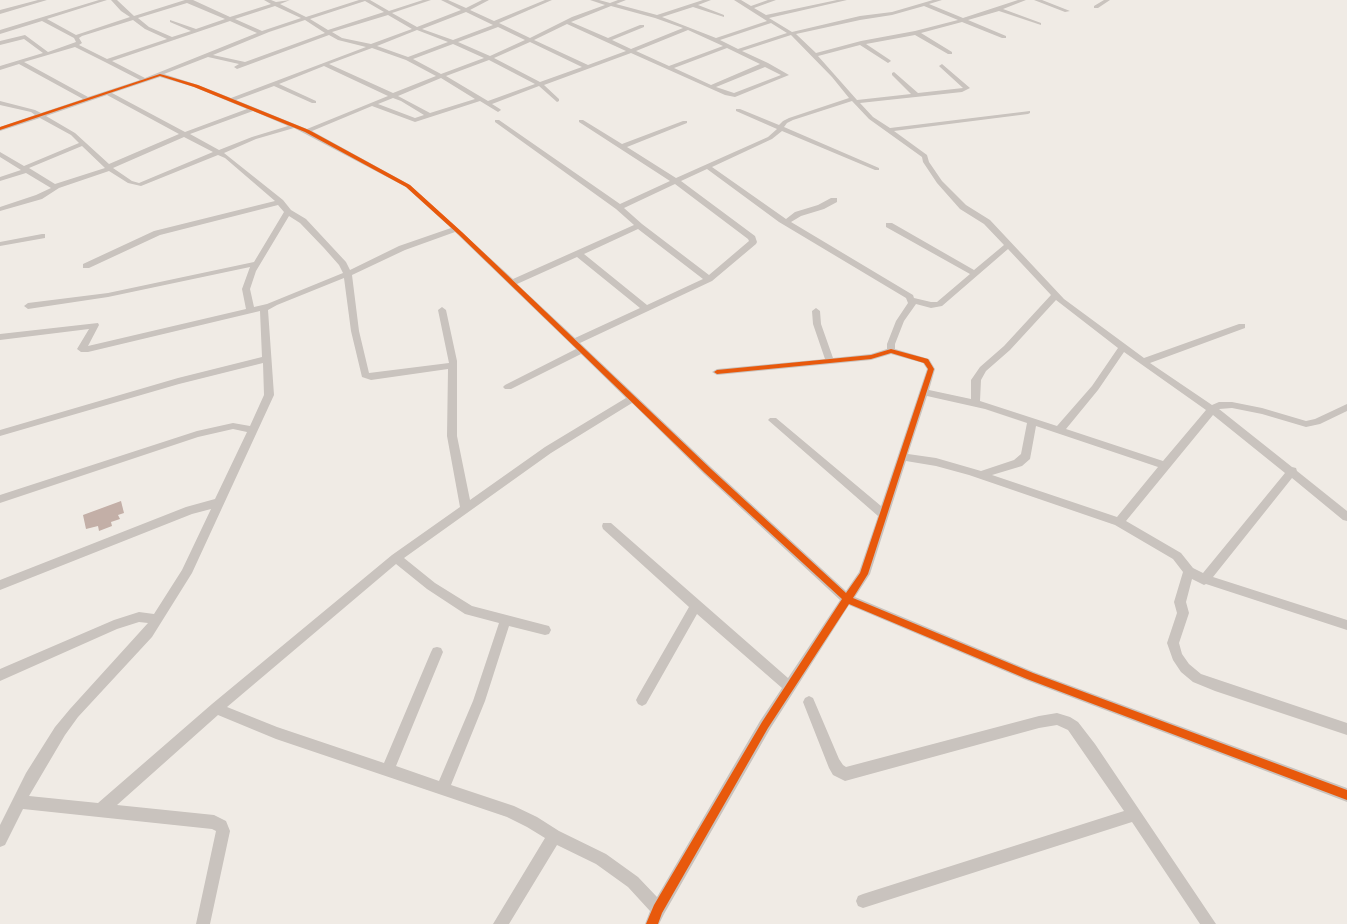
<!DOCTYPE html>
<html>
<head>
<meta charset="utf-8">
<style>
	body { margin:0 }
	canvas { display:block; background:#f0ebe5 }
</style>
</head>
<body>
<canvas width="1347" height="924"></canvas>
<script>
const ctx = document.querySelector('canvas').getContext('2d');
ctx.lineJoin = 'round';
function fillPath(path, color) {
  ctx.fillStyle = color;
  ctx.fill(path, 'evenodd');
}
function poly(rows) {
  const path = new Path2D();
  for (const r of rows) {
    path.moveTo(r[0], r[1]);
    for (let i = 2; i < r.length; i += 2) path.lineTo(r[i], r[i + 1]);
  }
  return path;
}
fillPath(poly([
	[121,501,124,513,118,515,120,519,111,522,112,526,99,531,98,526,86,529,83,515]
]), '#c3afa7');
fillPath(poly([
	[38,0,47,0,0,14,0,10,38,0],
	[99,0,107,0,47,19,76,35,130,17,121,11,111,0,117,0,134,16,185,0,193,0,230,17,271,4,264,0,271,0,276,2,290,0,280,4,306,17,359,0,370,0,389,11,423,0,431,0,392,13,417,27,461,10,441,0,448,0,466,8,482,0,489,0,470,10,494,21,545,0,552,0,499,23,530,38,572,17,605,5,590,0,599,0,610,3,618,0,626,0,616,4,657,15,703,0,711,0,698,5,724,15,724,17,693,7,662,17,716,38,767,21,734,0,741,0,751,6,768,0,776,0,754,8,766,15,837,0,847,0,769,18,792,32,860,16,892,12,933,0,942,0,929,4,963,18,1018,0,1026,0,1003,9,1041,23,1041,25,999,11,968,20,1006,36,1006,38,1002,38,962,22,921,33,952,52,952,54,948,54,915,35,866,44,890,60,891,61,888,63,860,45,818,56,857,100,911,94,892,75,892,73,894,72,918,93,963,88,940,67,939,66,942,64,970,88,962,92,860,103,873,117,890,128,1030,111,1030,113,1028,114,894,131,927,155,929,162,942,181,966,205,990,220,1064,299,1144,358,1239,324,1245,324,1245,328,1150,363,1212,405,1219,402,1232,402,1262,408,1306,421,1315,419,1347,404,1347,411,1320,424,1306,427,1262,414,1232,408,1219,409,1292,467,1296,468,1297,471,1347,511,1347,521,1343,520,1292,478,1213,577,1347,620,1347,630,1206,584,1204,585,1192,579,1186,602,1189,613,1179,643,1182,654,1189,664,1201,674,1347,723,1347,735,1215,691,1193,682,1181,672,1173,660,1167,643,1177,613,1174,602,1183,572,1173,559,1115,525,969,475,936,466,906,461,870,574,855,597,1034,672,1347,788,1347,802,1026,680,849,605,770,729,664,914,659,924,645,924,650,911,628,887,596,864,557,845,509,924,493,924,545,838,527,827,507,817,276,739,218,715,117,805,214,815,226,821,230,831,210,924,196,924,216,831,212,829,23,809,5,845,0,847,0,825,26,773,55,727,70,709,148,623,139,622,117,629,0,681,0,669,114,620,139,612,154,614,182,570,211,509,192,514,0,590,0,580,186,507,215,499,247,432,233,429,198,437,0,503,0,495,197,431,233,423,250,426,264,395,263,363,179,384,0,436,0,430,178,378,262,357,260,311,88,352,81,352,77,349,89,329,0,340,0,334,98,323,99,325,88,346,246,309,242,289,250,267,108,297,28,309,24,306,28,303,108,293,254,262,284,212,278,205,160,235,89,268,83,268,83,264,154,231,275,201,225,158,218,155,141,186,128,183,109,171,59,188,42,199,0,211,0,207,36,195,51,188,26,173,0,181,0,177,21,170,0,157,0,152,24,166,79,143,71,135,40,118,0,131,0,127,35,115,31,112,0,105,0,101,35,110,41,113,83,99,19,64,0,70,0,66,43,53,24,39,0,45,0,41,25,35,48,52,76,42,74,38,42,21,0,34,0,30,99,0],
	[365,1,384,12,328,30,310,19,365,1],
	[187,3,225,19,196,29,170,20,170,22,191,31,172,37,149,27,138,18,187,3],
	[275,6,301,18,262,31,235,19,275,6],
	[611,6,655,18,683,28,631,49,612,40,644,27,644,25,640,25,608,38,571,22,611,6],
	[924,6,958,20,915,31,861,41,816,53,796,34,860,20,892,15,924,6],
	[466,12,493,25,453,40,422,29,466,12],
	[388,15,412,29,371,44,342,38,332,32,388,15],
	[133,20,145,29,167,39,107,59,79,45,82,43,79,38,82,36,133,20],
	[305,20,325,33,245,62,213,55,269,32,305,20],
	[230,21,257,33,145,78,112,61,230,21],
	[771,23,787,33,738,49,720,40,771,23],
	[567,24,626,51,588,65,534,40,567,24],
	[498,27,525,40,490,56,458,42,498,27],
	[417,30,448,42,408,57,377,46,417,30],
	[688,30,723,46,669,66,636,51,688,30],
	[329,35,338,40,366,47,231,98,198,85,164,74,208,57,239,64,234,67,237,69,329,35],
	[791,35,832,77,849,98,789,118,783,121,779,125,740,109,736,109,736,111,777,129,768,137,676,178,627,147,687,123,687,121,683,121,622,144,583,120,579,120,579,122,670,181,620,204,499,120,495,120,495,122,616,209,634,225,513,279,410,185,312,131,372,106,415,122,480,101,498,112,501,110,500,109,492,104,539,86,557,102,559,101,559,99,544,85,631,53,725,95,735,97,789,75,768,63,742,51,791,35],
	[530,42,582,67,540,82,494,58,530,42],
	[453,44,484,58,441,74,413,59,453,44],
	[75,47,105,62,140,80,88,97,24,62,75,47],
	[372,48,406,60,436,76,393,93,329,64,372,48],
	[727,48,760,64,711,85,674,68,727,48],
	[489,60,535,84,488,101,446,76,489,60],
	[324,66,388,96,307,129,236,100,274,86,312,103,316,103,316,101,279,84,324,66],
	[765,67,781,75,734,93,716,87,765,67],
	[160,77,194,87,247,109,185,132,112,93,160,77],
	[441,78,475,99,430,113,398,96,441,78],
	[107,95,179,134,109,164,75,133,46,116,107,95],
	[393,98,401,101,424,115,415,118,378,104,393,98],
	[852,101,869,119,922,157,923,162,937,183,960,209,984,224,1004,245,974,270,892,223,886,223,886,227,970,274,937,302,931,302,914,298,913,295,791,222,801,216,824,209,837,202,837,198,831,198,818,205,795,212,786,219,712,167,772,139,782,131,875,170,879,170,879,168,784,127,787,123,793,120,852,101],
	[253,111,288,126,252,137,219,150,190,134,253,111],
	[294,128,406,187,451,228,399,246,350,270,346,262,306,219,291,210,283,200,224,153,256,139,294,128],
	[184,137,213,152,139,183,132,181,113,168,184,137],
	[82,146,105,168,55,184,29,168,82,146],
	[707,169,779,222,906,298,908,303,896,321,887,344,887,349,871,354,833,358,821,324,820,311,816,308,812,311,813,324,825,359,717,369,712,372,717,375,871,360,891,354,923,363,927,369,881,506,776,418,770,418,768,420,878,516,859,572,846,591,712,468,580,343,712,281,756,244,757,242,755,236,681,181,707,169],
	[675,184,748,239,749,241,709,275,642,224,624,208,675,184],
	[289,216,300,223,324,248,339,265,343,273,267,304,254,307,250,289,256,271,289,216],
	[638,229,703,279,647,305,584,254,638,229],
	[455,232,576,349,505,385,503,387,505,389,511,389,581,354,626,398,545,447,470,500,457,436,457,361,446,310,442,307,438,310,449,363,369,373,359,331,352,275,405,250,455,232],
	[1008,249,1051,295,1004,346,980,367,971,380,971,399,929,390,935,369,929,359,895,349,895,344,904,321,916,304,931,308,942,306,1008,249],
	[577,257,640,308,575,338,517,284,577,257],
	[344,278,351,331,362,377,371,380,448,369,447,436,460,507,392,555,212,704,98,803,29,796,65,735,78,717,152,637,192,573,274,395,268,310,277,305,344,278],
	[1056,300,1118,348,1092,386,1057,426,980,401,981,380,986,371,1010,350,1056,300],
	[1124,352,1206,410,1163,461,1066,429,1098,390,1124,352],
	[927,396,985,409,1027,423,1021,454,1014,460,981,471,936,458,908,454,927,396],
	[632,403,704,474,840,600,788,678,611,523,603,523,602,526,603,529,689,607,638,696,636,700,638,704,642,706,646,704,697,614,782,688,760,721,657,897,638,877,606,854,559,831,537,817,514,806,451,785,485,701,509,626,545,635,549,634,551,630,549,626,545,625,472,606,435,583,404,558,551,453,632,403],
	[1213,415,1285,473,1203,573,1193,568,1181,553,1126,521,1213,415],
	[1036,426,1158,467,1117,517,992,475,1022,466,1030,459,1036,426],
	[396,564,427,589,465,614,499,623,473,701,439,781,396,766,443,652,441,648,437,647,433,648,431,652,384,763,277,727,227,707,396,564],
	[1034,0,1042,0,1070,11,1065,12,1034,0],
	[1104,0,1110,0,1098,8,1094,8,1094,6,1104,0],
	[42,234,45,234,45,238,0,246,0,242,42,234],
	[809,696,813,698,839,759,843,765,846,767,1039,716,1057,713,1070,717,1078,722,1095,744,1216,924,1200,924,1132,822,863,908,858,906,856,901,858,896,863,894,1124,811,1068,730,1057,725,1039,728,845,781,833,775,829,768,803,702,805,698,809,696]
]), '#c9c3be');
fillPath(poly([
	[160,74,198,85,309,130,410,185,462,232,711,469,846,593,860,573,928,369,924,363,891,353,871,359,717,374,714,372,717,370,871,355,891,349,928,359,934,369,868,574,853,598,1033,673,1347,790,1347,800,1027,679,849,604,768,728,662,913,658,924,646,924,654,905,762,722,842,599,705,473,458,234,406,187,305,132,194,87,160,76,0,130,0,127,160,74]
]), '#e8590c');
</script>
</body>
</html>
